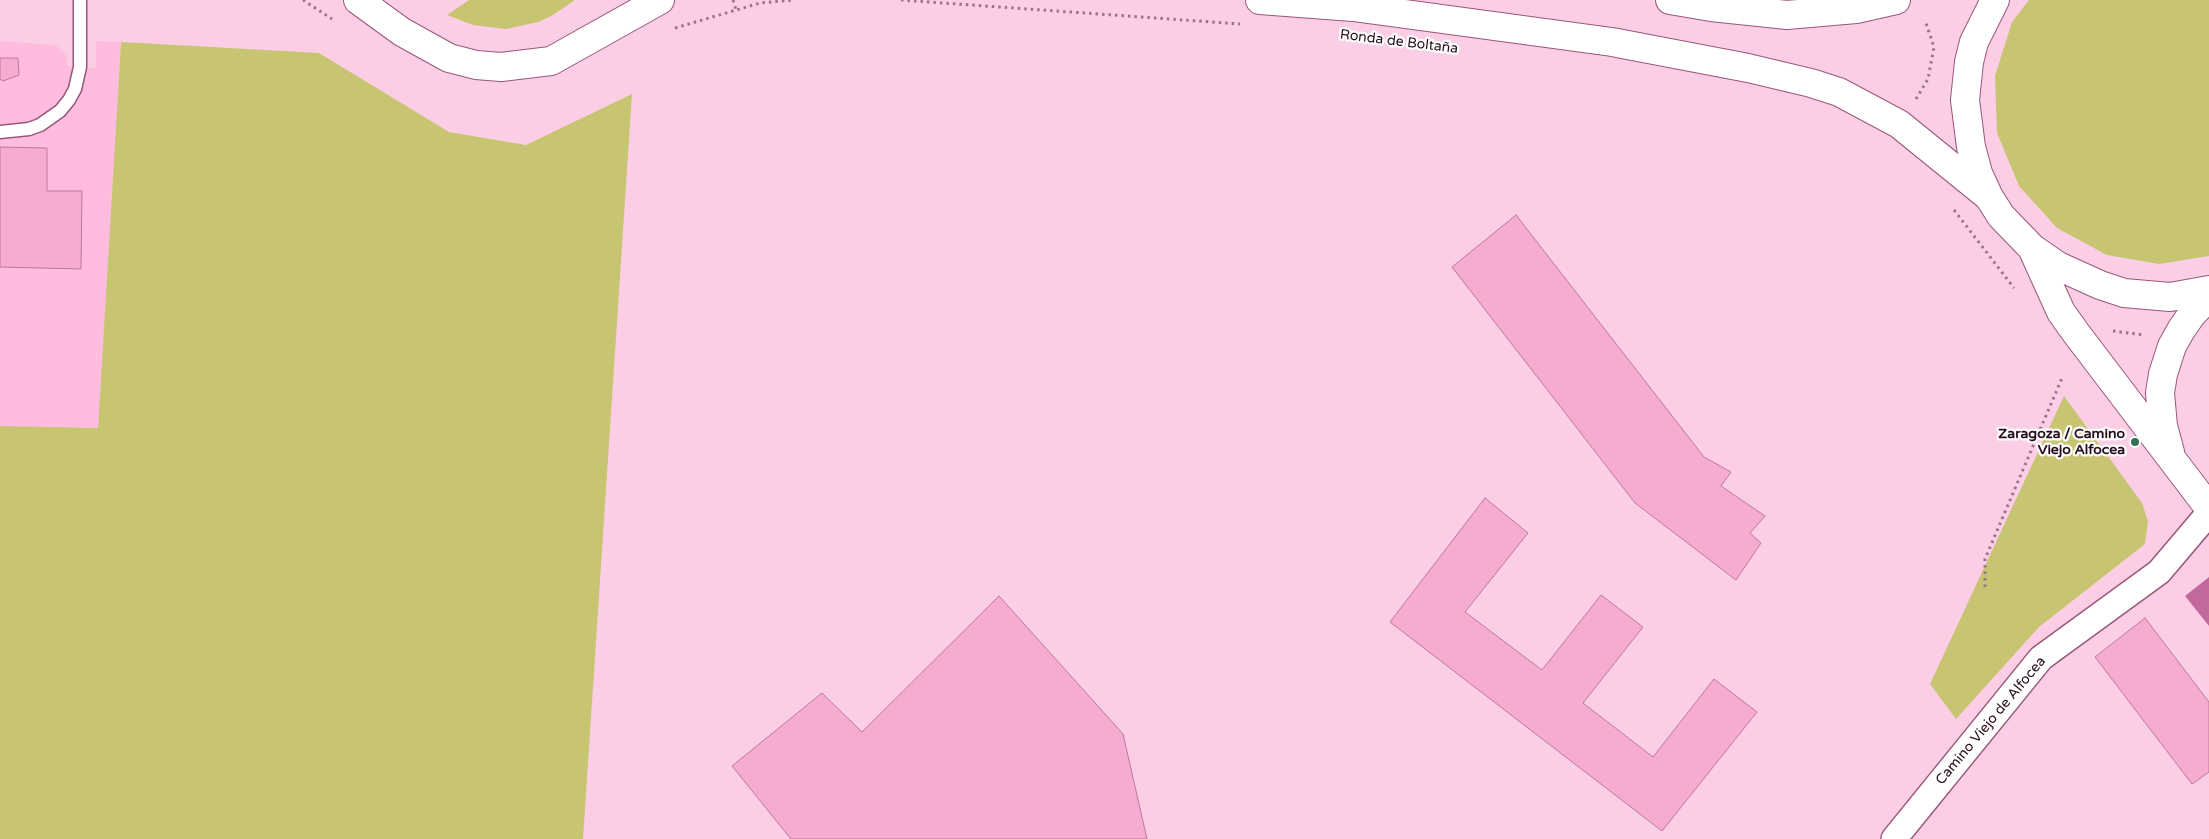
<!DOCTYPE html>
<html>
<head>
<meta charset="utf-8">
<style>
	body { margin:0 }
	canvas { display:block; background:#fccee5 }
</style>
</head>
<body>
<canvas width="2209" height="839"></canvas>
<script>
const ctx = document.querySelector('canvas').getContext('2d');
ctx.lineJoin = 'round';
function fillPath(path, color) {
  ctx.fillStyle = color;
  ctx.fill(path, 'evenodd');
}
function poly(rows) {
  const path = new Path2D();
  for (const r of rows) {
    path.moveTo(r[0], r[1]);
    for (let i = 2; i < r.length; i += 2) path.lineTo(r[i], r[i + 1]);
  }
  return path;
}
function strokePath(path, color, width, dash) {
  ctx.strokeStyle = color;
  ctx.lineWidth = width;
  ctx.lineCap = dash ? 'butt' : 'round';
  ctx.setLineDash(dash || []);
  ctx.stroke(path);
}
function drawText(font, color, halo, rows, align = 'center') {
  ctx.font = font + ' "Varela Round",sans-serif';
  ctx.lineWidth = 4.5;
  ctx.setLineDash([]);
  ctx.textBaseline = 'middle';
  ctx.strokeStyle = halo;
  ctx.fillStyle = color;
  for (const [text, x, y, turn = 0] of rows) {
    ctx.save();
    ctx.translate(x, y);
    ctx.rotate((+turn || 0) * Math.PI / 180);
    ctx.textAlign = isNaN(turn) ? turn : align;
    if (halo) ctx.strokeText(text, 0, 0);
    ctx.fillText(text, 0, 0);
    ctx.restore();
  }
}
fillPath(poly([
	[0,41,56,45,67,56,67,66,96,68,96,41,121,42,98,428,0,426]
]), '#ffbcde');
fillPath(poly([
	[469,0,575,0,553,15,538,22,506,29,473,25,447,15],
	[2029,0,2209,0,2209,256,2159,264,2107,255,2057,228,2019,186,1997,133,1995,76,2012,22],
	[121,42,319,53,449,132,526,145,632,94,583,839,0,839,0,426,98,428],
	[2064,396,2142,503,2148,521,2145,544,2039,627,1956,719,1930,684]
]), '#c7c571');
fillPath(poly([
	[2209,577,2209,626,2185,596]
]), '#c2689a');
const building = poly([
	[0,58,18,58,19,75,3,81,0,79,0,58],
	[0,147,47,148,47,191,82,191,81,269,0,267,0,147],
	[1516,215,1704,457,1731,472,1721,486,1765,516,1750,533,1761,543,1736,580,1635,503,1452,267,1516,215],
	[1485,498,1528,533,1465,612,1542,670,1601,595,1643,627,1583,703,1653,757,1714,679,1757,712,1662,831,1390,622,1485,498],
	[999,596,1123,734,1147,839,791,839,732,766,822,693,862,732,999,596],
	[2145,618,2209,702,2209,772,2192,784,2095,657,2145,618]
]);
fillPath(building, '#f6acd2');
strokePath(building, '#bd779c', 1);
const lane = poly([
	[0,132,29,129,40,125,60,111,69,100,75,89,80,67,80,0]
]);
const street = poly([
	[1894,839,2041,658,2159,572,2209,513]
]);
const secondary = poly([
	[358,0,402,32,449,58,476,65,501,67,551,61,660,0],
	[1260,0,1353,7,1612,42,1748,68,1811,83,1839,92,1899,124,1989,197],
	[1670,0,1711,7,1787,15,1856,9,1896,0],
	[1995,0,1974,42,1969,62,1965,100,1971,147,1978,173,1989,197,2001,216,2032,248,2058,266,2100,285,2124,293,2170,297,2209,290],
	[2032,248,2061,312,2076,333,2209,508],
	[2170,452,2163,426,2160,393,2163,374,2172,346,2181,330,2192,314,2209,297]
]);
strokePath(lane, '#99567a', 15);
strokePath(street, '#99567a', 28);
strokePath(secondary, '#99567a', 30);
strokePath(poly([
	[303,0,332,19],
	[733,0,736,10],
	[901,0,1240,24],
	[675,28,760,3,793,0],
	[1916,99,1928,79,1934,47,1926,23],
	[1954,210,2014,288],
	[2113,331,2144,335],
	[1985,587,1985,559,2062,378]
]), '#9a7588', 3, [2.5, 4]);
strokePath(lane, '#fff', 12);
strokePath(street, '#fff', 25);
strokePath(secondary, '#fff', 28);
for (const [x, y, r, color] of [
	[2135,442,5,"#336e58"]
]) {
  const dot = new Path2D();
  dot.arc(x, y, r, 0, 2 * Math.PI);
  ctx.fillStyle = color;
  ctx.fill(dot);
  strokePath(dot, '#fefefe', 2);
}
drawText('14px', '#270d1c', '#fefefe', [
	["Ronda de Boltaña",1399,42,7],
	["Camino Viejo de Alfocea",1991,721,-50]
]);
drawText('bold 14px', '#270d1c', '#fefefe', [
	["Zaragoza / Camino",2125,434],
	["Viejo Alfocea",2125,450]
], 'right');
</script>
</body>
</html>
